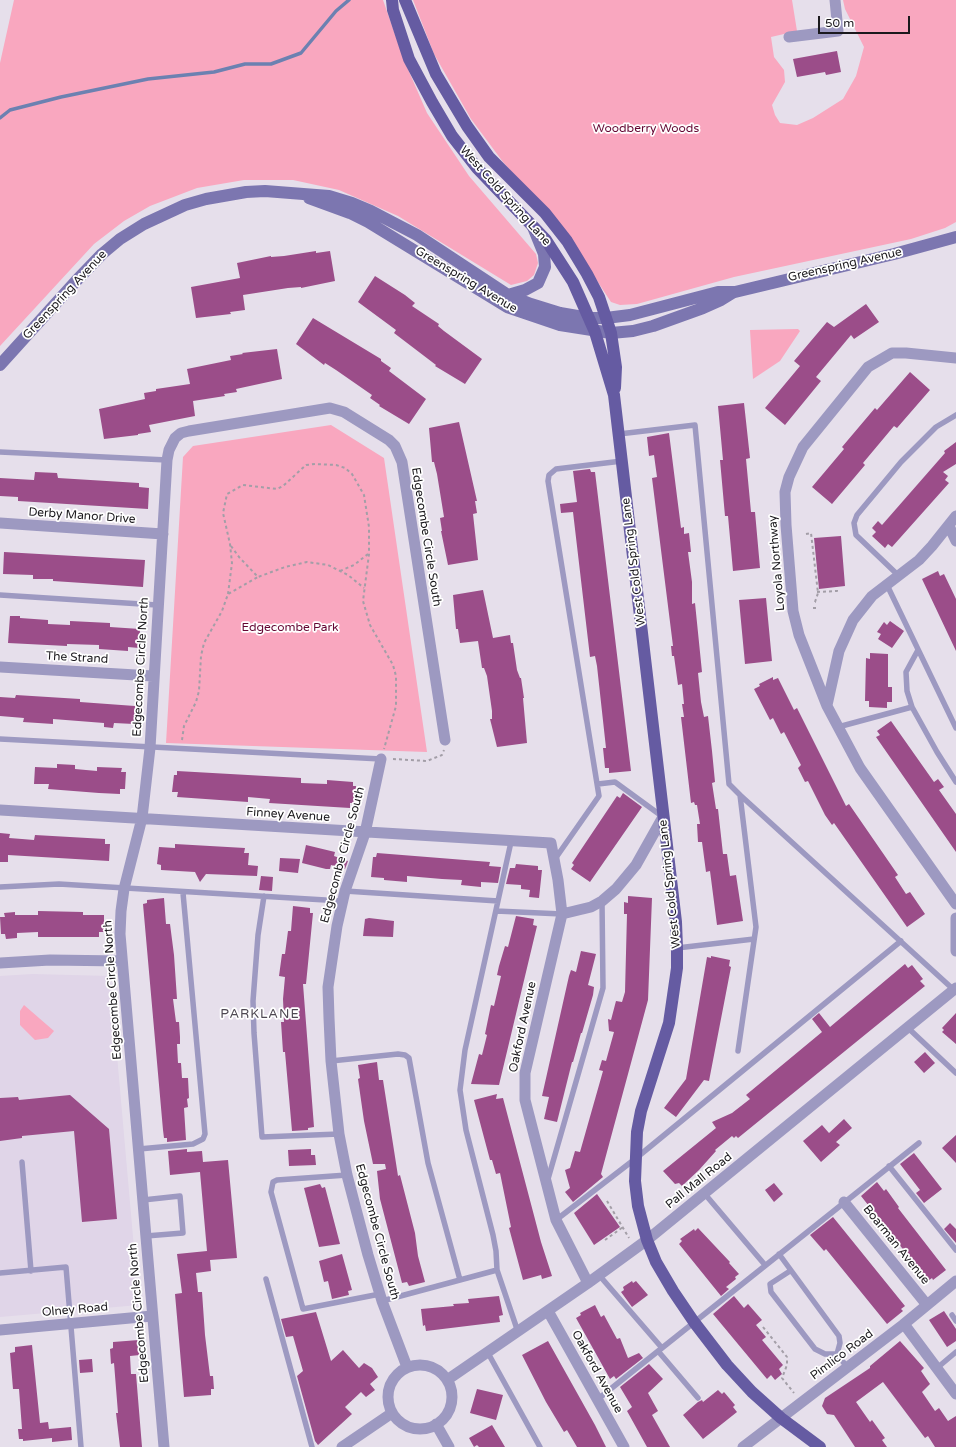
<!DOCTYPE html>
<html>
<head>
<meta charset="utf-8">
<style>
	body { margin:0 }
	#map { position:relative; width:956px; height:1447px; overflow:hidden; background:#e6dfeb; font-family:"Varela Round",sans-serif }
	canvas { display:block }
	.scale { position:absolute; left:818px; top:16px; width:92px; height:18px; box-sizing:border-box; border:2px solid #1b191d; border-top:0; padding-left:5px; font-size:12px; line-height:14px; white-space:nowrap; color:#1b191d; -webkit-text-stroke:3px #fff; paint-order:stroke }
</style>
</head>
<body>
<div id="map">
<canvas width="956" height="1447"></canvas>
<div class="scale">50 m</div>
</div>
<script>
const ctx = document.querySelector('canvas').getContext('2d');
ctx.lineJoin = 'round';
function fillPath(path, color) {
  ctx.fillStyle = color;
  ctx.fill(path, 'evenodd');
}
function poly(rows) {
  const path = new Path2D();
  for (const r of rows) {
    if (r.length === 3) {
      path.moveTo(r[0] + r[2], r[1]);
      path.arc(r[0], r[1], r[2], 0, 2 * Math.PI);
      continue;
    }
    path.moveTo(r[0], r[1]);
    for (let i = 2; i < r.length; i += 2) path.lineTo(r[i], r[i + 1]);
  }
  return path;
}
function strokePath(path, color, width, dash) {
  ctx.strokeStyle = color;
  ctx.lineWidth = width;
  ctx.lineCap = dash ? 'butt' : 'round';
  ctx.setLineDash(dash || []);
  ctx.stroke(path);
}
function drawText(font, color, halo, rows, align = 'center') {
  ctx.font = font + ' "Varela Round",sans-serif';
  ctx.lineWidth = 3.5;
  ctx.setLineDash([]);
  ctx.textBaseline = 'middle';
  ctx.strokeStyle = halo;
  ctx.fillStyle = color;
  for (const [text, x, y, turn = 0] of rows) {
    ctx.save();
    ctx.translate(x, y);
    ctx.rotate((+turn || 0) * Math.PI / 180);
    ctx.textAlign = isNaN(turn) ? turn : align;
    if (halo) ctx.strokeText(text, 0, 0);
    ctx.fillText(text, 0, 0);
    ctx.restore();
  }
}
fillPath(poly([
	[33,974,110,976,139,1305,0,1317,0,976]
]), '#e0d5e8');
fillPath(poly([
	[14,0,383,0,404,60,427,113,469,176,536,254,538,263,534,275,527,281,511,285,398,216,339,190,293,180,244,180,197,188,150,206,124,221,94,244,0,346,0,63],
	[413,0,792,0,797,31,771,37,774,57,784,70,785,82,772,105,775,115,780,123,797,125,813,118,843,99,856,76,864,47,845,9,843,0,956,0,956,222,945,228,911,239,734,277,637,304,620,305,611,302,565,232,503,162,471,119,434,54],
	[798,329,800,331,780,361,753,379,750,330],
	[331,425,384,458,427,752,166,743,183,457,193,446],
	[24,1005,54,1031,48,1038,35,1040,20,1025,20,1011]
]), '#f9a7bf');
strokePath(poly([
	[0,118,10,110,61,97,148,79,214,72,245,64,271,64,301,53,336,11,349,0]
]), '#6c81b1', 3.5);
fillPath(poly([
	[837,51,841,72,826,75,825,72,797,77,793,59],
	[316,251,316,253,330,251,335,281,301,288,301,287,288,288,243,295,245,310,230,312,231,314,196,318,191,287,240,278,237,263,271,256,271,257,284,256],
	[375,276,405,295,415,303,412,306,439,324,438,326,444,331,482,359,465,384,435,366,436,365,394,333,396,330,358,302],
	[866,304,879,322,854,339,851,335,816,377,821,381,785,425,765,408,800,366,794,361,827,322,834,327],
	[313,318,381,359,381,361,391,368,389,371,426,399,409,424,379,406,380,405,370,398,372,395,336,370,325,363,324,365,296,344],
	[277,349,282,379,236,389,237,392,224,394,225,396,193,401,195,416,149,425,151,432,138,434,138,435,104,439,99,409,145,399,144,393,156,391,156,389,190,384,187,369,231,360,230,356,243,354,242,353],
	[910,372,930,390,897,428,894,426,863,463,865,465,832,504,812,487,844,449,842,447,875,408,877,410],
	[744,403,750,458,746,459,751,512,755,512,760,568,733,571,728,516,725,516,720,460,723,460,718,406],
	[459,422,477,501,475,501,477,513,473,514,478,560,448,565,441,531,442,531,440,518,444,517,437,474,434,462,432,462,429,428],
	[669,433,681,528,684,527,684,534,689,533,691,552,688,552,692,582,692,604,695,603,702,672,698,673,701,702,704,717,708,716,712,751,715,782,712,783,716,809,718,809,723,854,727,854,730,876,736,875,743,921,717,925,710,871,706,872,702,842,698,842,697,824,700,824,697,805,695,805,694,802,691,803,681,717,684,717,682,704,684,704,682,684,678,685,674,656,672,656,671,646,673,646,652,478,657,477,654,455,649,456,647,437],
	[956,442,956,464,943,472,948,476,945,480,949,483,892,547,888,544,885,548,872,536,876,532,872,528,878,521,882,525,945,453,944,451],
	[590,469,591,472,595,472,631,771,609,773,609,768,605,768,603,748,606,748,597,666,595,656,590,657,573,512,561,513,560,504,577,502,573,471],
	[35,472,57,473,58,478,139,483,139,487,149,488,148,509,18,501,18,497,0,496,0,478,34,480],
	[841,536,845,586,819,589,814,538],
	[4,552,145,560,143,587,53,581,53,579,33,579,33,575,3,574],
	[938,571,940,576,944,574,956,599,956,651,922,579],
	[483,590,493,638,510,635,511,643,513,643,517,670,520,678,521,678,524,698,523,698,527,743,497,747,490,719,492,719,492,711,487,676,484,668,482,668,478,641,460,643,458,629,456,629,453,595],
	[766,598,772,661,745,664,739,600],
	[10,616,20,616,20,618,48,620,48,624,70,625,70,621,110,623,110,627,140,629,139,648,128,647,128,651,99,649,99,645,67,644,67,646,8,643],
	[890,621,904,631,892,648,878,639,881,634,877,632,884,622,887,625],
	[870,653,888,654,888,687,892,687,892,702,887,702,887,708,869,707,869,701,865,701,866,658,870,659],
	[773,677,773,680,778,678,794,710,797,708,846,806,849,804,898,875,895,877,906,894,910,892,925,914,907,927,834,823,832,825,825,815,808,781,805,782,798,768,801,765,784,732,781,734,773,718,770,720,754,689,760,686,759,684],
	[16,695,80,699,80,702,135,706,134,724,114,723,113,728,104,727,104,723,53,719,53,724,23,722,24,718,0,716,0,697,15,698],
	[891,721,934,782,938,779,944,787,939,790,956,814,956,852,876,737,880,735,877,731],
	[57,764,75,765,75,769,97,771,97,767,122,768,121,772,126,772,125,789,120,789,120,794,99,793,48,789,49,784,34,784,35,767,57,768],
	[177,771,301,778,301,783,327,784,327,780,353,782,353,786,356,786,355,803,350,803,350,808,269,803,270,799,248,797,248,802,177,797,178,792,172,792,174,775,177,775],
	[623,793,642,807,590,882,571,869,574,865,572,863,617,796,620,798],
	[0,833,10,834,9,838,22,839,34,840,35,835,105,839,105,844,110,844,109,861,8,855,8,862,0,862],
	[175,844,245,848,244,853,249,853,248,865,258,866,257,876,206,874,200,882,195,872,161,870,161,865,157,864,159,847,175,848],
	[306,845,335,852,334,856,348,861,345,869,331,865,330,869,326,869,302,863],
	[377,853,490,862,489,866,501,867,498,883,481,882,481,887,461,885,462,880,442,879,407,876,407,882,384,880,384,878,371,877,373,857,376,857],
	[280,858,300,859,298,873,279,871],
	[516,864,538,866,538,870,542,870,539,898,529,897,530,890,521,889,521,885,506,884,510,868,515,868],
	[261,876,273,877,272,891,259,890],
	[628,896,652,898,648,1000,601,1174,603,1177,573,1202,565,1192,570,1188,565,1170,570,1168,575,1151,580,1152,603,1071,599,1070,602,1060,606,1061,614,1032,609,1031,608,1019,611,1020,616,1001,622,1002,625,992,627,914,624,914,624,902,628,903],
	[164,898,166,924,170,924,174,955,177,999,173,999,176,1022,179,1022,180,1037,180,1044,177,1044,178,1063,181,1063,182,1078,188,1078,189,1098,187,1099,188,1107,184,1108,186,1140,167,1142,167,1138,164,1138,163,1130,143,904,147,903,147,900],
	[293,906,310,908,310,913,313,913,306,984,303,984,314,1127,308,1128,308,1130,292,1131,285,1052,283,1052,281,1022,284,1022,283,999,285,977,279,976,282,954,285,954,288,931,291,931],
	[38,911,83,912,83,915,104,915,104,932,99,932,99,937,38,937,38,932,17,933,17,938,6,939,5,934,1,934,0,917,5,917,4,913,15,912,15,915,38,915],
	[516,916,534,919,533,925,537,926,499,1085,471,1084,479,1054,482,1055,487,1035,485,1034,491,1005,494,1006,501,976,497,975,499,966,505,946,508,947],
	[369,918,394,921,393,937,363,936,365,919],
	[581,951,596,954,588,985,594,987,593,995,582,1033,581,1033,573,1062,572,1062,557,1122,544,1119,549,1097,542,1096,569,976,571,970,576,972],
	[711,956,730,960,729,966,731,967,709,1081,704,1080,676,1117,664,1108,686,1079,707,957,711,958],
	[905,964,908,968,912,965,923,979,920,981,925,986,738,1138,736,1136,734,1138,732,1136,715,1150,716,1151,699,1170,682,1186,679,1183,675,1184,663,1171,716,1128,712,1122,732,1113,750,1099,746,1095,822,1032,812,1019,819,1013,830,1027],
	[956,1013,956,1044,942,1032,944,1030,942,1028],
	[925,1052,935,1063,924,1073,914,1062],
	[377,1062,379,1080,383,1080,398,1176,400,1175,415,1233,418,1256,425,1282,409,1286,407,1282,402,1283,380,1199,377,1171,386,1169,385,1164,373,1164,364,1121,358,1079,360,1078,358,1065],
	[497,1094,496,1099,503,1098,541,1242,552,1276,542,1279,541,1275,523,1280,509,1228,511,1227,500,1173,496,1174,492,1160,490,1160,474,1100],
	[70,1095,109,1129,117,1219,82,1222,74,1131,22,1136,22,1138,0,1141,0,1098,18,1097,19,1100],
	[844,1119,852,1128,836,1142,840,1145,821,1162,803,1141,822,1125,829,1133],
	[956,1135,956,1163,942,1148],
	[187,1149,187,1152,202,1151,203,1162,228,1160,237,1258,210,1260,211,1271,196,1273,198,1292,202,1292,205,1335,210,1376,213,1376,214,1389,211,1389,211,1395,184,1397,175,1294,182,1293,177,1254,207,1251,200,1172,170,1175,168,1151],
	[311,1149,311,1155,315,1155,316,1165,289,1166,288,1150],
	[914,1153,942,1189,924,1203,916,1193,920,1190,900,1164],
	[877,1182,884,1191,886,1189,899,1207,898,1208,946,1270,933,1280,932,1278,928,1281,861,1196],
	[774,1183,783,1194,774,1202,765,1190],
	[320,1184,322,1188,325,1187,340,1244,319,1247,304,1188],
	[597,1194,620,1227,594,1245,574,1213],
	[833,1217,905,1306,901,1309,903,1311,887,1324,826,1249,824,1251,810,1235],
	[950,1223,956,1229,956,1243,944,1229],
	[698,1228,730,1262,729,1263,739,1274,735,1277,736,1279,726,1287,729,1289,721,1296,679,1244,682,1241,680,1239,694,1229,695,1231],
	[342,1254,352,1290,348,1291,349,1295,332,1299,328,1281,324,1282,319,1261],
	[632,1281,633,1283,636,1281,648,1295,632,1307,621,1292,624,1290,623,1287],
	[499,1296,503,1315,499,1316,500,1322,426,1331,425,1325,423,1326,421,1309,454,1306,453,1304,469,1303,468,1299],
	[734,1296,744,1308,748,1304,762,1320,756,1325,766,1337,762,1340,783,1365,779,1369,782,1374,775,1380,771,1375,767,1379,762,1373,713,1314],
	[595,1305,601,1317,604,1315,617,1339,620,1338,628,1358,639,1353,643,1358,616,1379,614,1376,610,1379,576,1318,581,1315,580,1313],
	[944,1311,956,1329,956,1341,947,1347,929,1320],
	[316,1312,331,1361,343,1350,359,1368,364,1363,372,1368,378,1377,370,1384,375,1390,366,1397,361,1392,345,1407,352,1414,318,1445,315,1441,297,1376,303,1371,293,1336,286,1337,281,1319],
	[139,1340,140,1355,130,1356,131,1374,136,1374,142,1447,120,1447,116,1413,118,1413,114,1363,111,1364,110,1349,113,1348,113,1342],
	[548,1341,595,1425,606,1447,577,1447,567,1430,564,1432,546,1402,522,1355],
	[900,1341,924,1368,921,1371,930,1384,922,1392,935,1411,939,1408,948,1421,956,1416,956,1447,935,1447,928,1436,925,1438,883,1382,856,1402,870,1422,872,1420,885,1438,882,1440,887,1447,855,1447,834,1415,827,1414,822,1406,825,1398,870,1368,870,1366],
	[32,1345,40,1423,48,1422,49,1429,71,1427,72,1440,52,1442,52,1438,23,1441,23,1439,19,1439,18,1429,22,1429,19,1389,13,1389,10,1353,15,1352,15,1347],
	[92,1359,93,1372,80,1373,79,1360],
	[649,1364,663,1379,648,1393,658,1411,652,1415,670,1447,647,1447,627,1411,632,1407,620,1387],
	[477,1389,503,1395,496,1420,470,1413],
	[718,1390,722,1394,724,1392,735,1405,733,1407,737,1412,703,1439,683,1415,698,1402,702,1400,703,1402],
	[492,1425,505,1447,479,1447,477,1445,474,1447,469,1438]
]), '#9b4d89');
strokePath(poly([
	[806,534,811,533,818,593,815,602,813,602],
	[231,546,239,557,258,577,285,567,307,562,328,565,348,575,364,588],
	[340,571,354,565,368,554],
	[817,592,837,591,837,588],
	[228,594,232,563,230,544,223,513,227,494,243,485,277,489,283,486,306,465,315,464,336,465,345,468,352,474,364,495,369,527,369,554,363,601,370,625,393,665,396,676,396,706,384,749],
	[813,608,818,608],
	[182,740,184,726,196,702,199,691,201,656,204,643,222,611,228,594,258,577],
	[393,759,427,761,442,755,444,750],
	[607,1201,629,1238],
	[605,1240,623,1227],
	[763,1327,787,1357,787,1365,782,1378,794,1393]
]), '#a39ea7', 2, [3, 3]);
strokePath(poly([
	[619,434,695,425,729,784,740,795,756,927,738,1051],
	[0,452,167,460],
	[899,576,856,535,854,523,857,515,901,462,936,427,956,415],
	[887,585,956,728],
	[0,595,157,605],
	[918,650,906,672,907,691,912,707,937,752,956,782],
	[838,727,912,707],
	[0,739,381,759],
	[598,784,615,782,663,817],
	[740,795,954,990],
	[511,842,465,1050,460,1090,466,1130,493,1235,496,1251,497,1270,518,1332],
	[555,859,599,796,548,481,549,475,556,469,622,461],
	[0,887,59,884,342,901],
	[345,891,498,901],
	[264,896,258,935,253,1001,254,1033,262,1137,339,1134],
	[496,911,562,914],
	[677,948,754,939],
	[907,1027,956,1073],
	[331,1061,398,1054,405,1055,409,1058,428,1163,460,1280],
	[139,1149,193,1144,203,1139,205,1134,183,893],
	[22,1162,31,1271],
	[889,1166,956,1250],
	[347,1175,277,1180,273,1182,271,1192,303,1309,380,1294],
	[548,1179,603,988,602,901],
	[704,1193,765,1265],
	[143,1200,180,1196,183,1233,146,1236],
	[556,1220,635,1159,901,941],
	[779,1254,839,1336,840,1343,837,1354],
	[790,1271,770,1284,771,1292,815,1349,825,1354,837,1354],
	[0,1273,66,1267,81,1447],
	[599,1275,662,1348],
	[266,1279,312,1447],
	[382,1301,497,1270],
	[952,1315,956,1321],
	[658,1351,698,1398],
	[488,1353,540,1447],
	[837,1354,847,1367],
	[937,1368,956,1352],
	[598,1399,919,1143]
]), '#9d99c1', 5.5);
strokePath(poly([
	[789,37,838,31,835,0],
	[956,358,906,353,892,353,868,367,803,447,789,477,785,492,786,525,793,611,799,635,827,706,860,768,956,904],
	[0,523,163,534],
	[949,526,956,541],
	[0,667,153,676],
	[827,705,839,651,853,620,872,596,919,560,932,546,956,516],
	[381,759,365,833,345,891,337,926,328,987,329,1018,331,1061,339,1134,347,1175,368,1255,382,1301,407,1367],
	[0,810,551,843,558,880,562,914,525,1073,525,1100,556,1220,588,1283],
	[562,914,591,907,602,901,616,889,636,865,663,817],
	[956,918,956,951],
	[0,963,50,960,122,961],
	[844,1202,927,1305],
	[548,1311,624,1447],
	[904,1324,956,1394],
	[0,1330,152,1316],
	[420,1397,32],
	[447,1380,588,1283,647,1240,956,988],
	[436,1424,449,1447],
	[164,1447,120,934,121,911,124,889,142,818,150,748,167,460,169,450,175,438,181,433,189,431,330,408,344,412,389,440,395,446,402,462,445,740],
	[342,1447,392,1413],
	[743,1447,904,1324,956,1281]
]), '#9d99c1', 11);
strokePath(poly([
	[309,198,350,213,368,222,507,307,560,325,611,333,633,331,653,326,703,308,721,300,734,292],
	[508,295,525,290,538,283,545,267,544,254,533,227],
	[0,365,76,281,102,254,120,239,144,224,185,205,206,199,246,192,265,191,329,196,352,203,371,211,417,235,508,295,531,304,560,313,589,318,606,318,630,315,718,292,735,292,894,254,956,237]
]), '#7c76b0', 12);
strokePath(poly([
	[392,0,393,10,409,59,432,102,452,136,477,168,546,240,573,282,595,332,614,395,676,922,677,948,677,968,669,1023,641,1111,637,1132,635,1181,638,1206,647,1240,656,1262,673,1291,694,1322,727,1365,752,1392,781,1418,820,1447],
	[405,0,436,74,467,126,489,157,545,213,567,241,587,274,599,297,611,333,616,367,615,388]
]), '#655ba2', 12);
drawText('12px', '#630532', '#fff', [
	["Woodberry Woods",646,129],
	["Edgecombe Park",290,628]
]);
drawText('12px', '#1b191d', '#fff', [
	["West Cold Spring Lane",505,196,48],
	["Greenspring Avenue",845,265,-13],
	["Greenspring Avenue",466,280,31],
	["Greenspring Avenue",65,295,-47],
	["Derby Manor Drive",82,516,4],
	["Edgecombe Circle South",426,537,81],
	["West Cold Spring Lane",634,562,-97],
	["Loyola Northway",777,563,-95],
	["The Strand",77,658,3],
	["Edgecombe Circle North",141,667,-87],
	["Finney Avenue",288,815,4],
	["Edgecombe Circle South",343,855,-75],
	["West Cold Spring Lane",670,884,-96],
	["Edgecombe Circle North",113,990,-94],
	["Oakford Avenue",523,1027,-78],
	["Pall Mall Road",699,1181,-39],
	["Edgecombe Circle South",377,1232,75],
	["Boarman Avenue",896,1245,51],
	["Olney Road",75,1310,-5],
	["Edgecombe Circle North",139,1313,-95],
	["Pimlico Road",842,1355,-37],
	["Oakford Avenue",597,1372,61]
]);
ctx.letterSpacing = '1px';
drawText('13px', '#4e4852', '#fff', [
	["PARKLANE",260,1015]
]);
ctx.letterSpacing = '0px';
</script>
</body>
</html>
